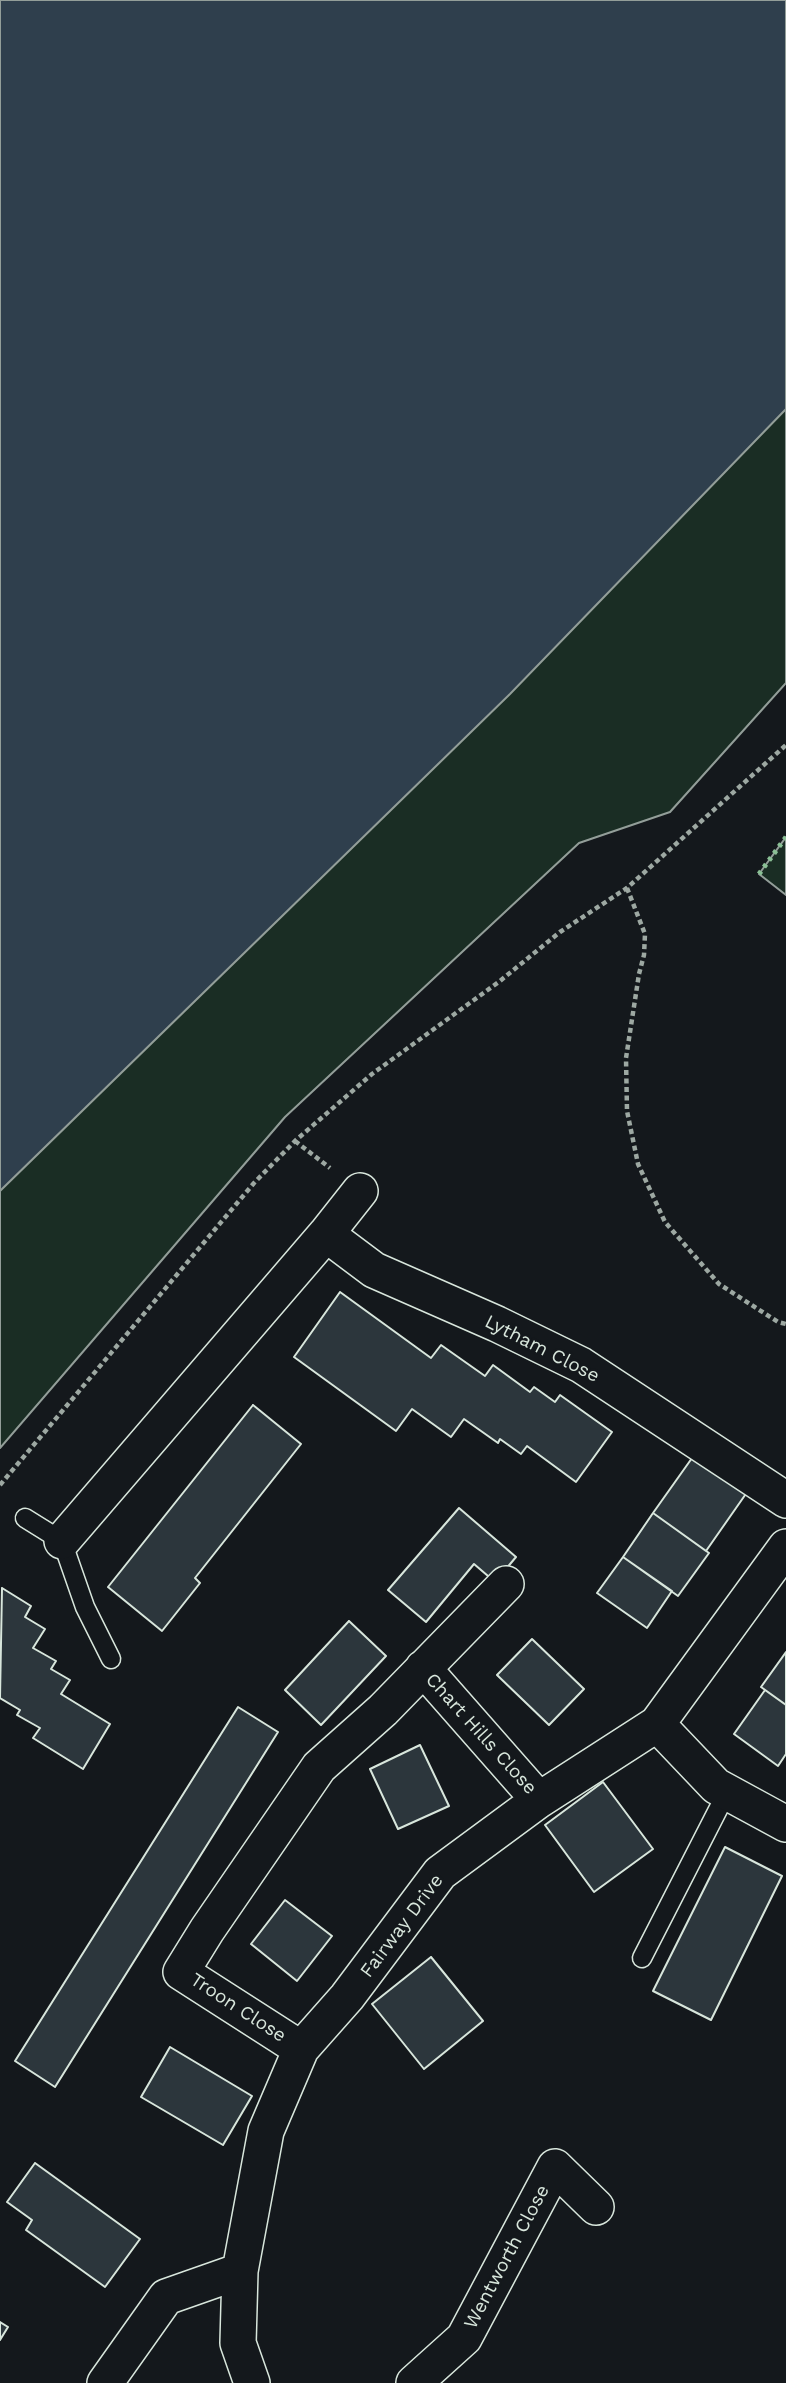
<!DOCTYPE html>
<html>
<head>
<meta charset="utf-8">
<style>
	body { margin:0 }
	canvas { display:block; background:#14181c }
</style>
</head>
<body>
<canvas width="786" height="2383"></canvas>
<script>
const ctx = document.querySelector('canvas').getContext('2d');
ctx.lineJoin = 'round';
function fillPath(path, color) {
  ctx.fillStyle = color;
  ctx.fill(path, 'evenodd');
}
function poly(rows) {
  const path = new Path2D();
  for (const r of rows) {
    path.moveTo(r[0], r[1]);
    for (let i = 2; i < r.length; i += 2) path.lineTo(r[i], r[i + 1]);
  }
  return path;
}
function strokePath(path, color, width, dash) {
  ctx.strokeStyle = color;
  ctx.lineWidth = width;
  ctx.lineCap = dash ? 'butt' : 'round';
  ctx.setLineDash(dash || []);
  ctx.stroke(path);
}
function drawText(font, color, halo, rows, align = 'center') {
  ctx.font = font + ' "Work Sans",sans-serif';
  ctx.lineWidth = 5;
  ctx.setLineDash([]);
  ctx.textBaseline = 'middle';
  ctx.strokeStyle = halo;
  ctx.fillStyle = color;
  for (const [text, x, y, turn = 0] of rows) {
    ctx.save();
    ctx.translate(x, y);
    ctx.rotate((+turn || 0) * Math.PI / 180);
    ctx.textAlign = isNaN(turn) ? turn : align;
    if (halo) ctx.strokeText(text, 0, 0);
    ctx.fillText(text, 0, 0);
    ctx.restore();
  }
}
const green = poly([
	[786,0,786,683,670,812,579,843,285,1117,0,1448,0,101,786,0],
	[786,837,786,895,759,874,786,837]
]);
fillPath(green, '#1a2d24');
strokePath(green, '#939e99', 2);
const water = poly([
	[0,0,786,0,786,409,510,694,0,1191,0,0]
]);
fillPath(water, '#2f3f4d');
strokePath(water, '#939e99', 2);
const building = poly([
	[340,1292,431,1358,441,1345,485,1376,493,1365,530,1392,534,1387,555,1402,560,1395,612,1432,576,1482,527,1446,521,1454,500,1439,498,1443,464,1419,451,1437,412,1409,396,1431,294,1357,340,1292],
	[253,1405,301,1444,195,1578,200,1583,162,1631,108,1587,253,1405],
	[697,1451,750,1488,706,1551,653,1513,697,1451],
	[459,1508,516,1557,495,1582,474,1564,426,1622,388,1590,459,1508],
	[653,1513,709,1553,678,1596,623,1557,653,1513],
	[623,1557,672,1591,647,1628,597,1593,623,1557],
	[2,1588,31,1606,25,1617,45,1629,33,1648,56,1661,51,1669,70,1680,61,1694,110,1724,83,1769,33,1738,40,1728,17,1715,20,1710,0,1698,2,1588],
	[349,1621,386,1656,321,1725,285,1690,349,1621],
	[532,1639,584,1689,549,1725,497,1675,532,1639],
	[786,1652,786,1705,761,1687,786,1652],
	[765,1690,786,1705,786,1754,778,1766,734,1734,765,1690],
	[238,1707,278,1732,55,2087,15,2061,238,1707],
	[420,1745,449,1806,398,1829,370,1769,420,1745],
	[603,1782,653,1849,594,1892,545,1825,603,1782],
	[725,1847,782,1876,711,2020,653,1991,725,1847],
	[285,1900,332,1936,297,1981,251,1944,285,1900],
	[431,1957,483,2021,424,2069,372,2004,431,1957],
	[170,2047,252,2096,223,2145,141,2097,170,2047],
	[35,2163,140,2239,105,2287,26,2230,32,2220,7,2202,35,2163],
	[0,2322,8,2327,0,2340,0,2322]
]);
fillPath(building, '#2c363c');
strokePath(building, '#d8e6dc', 2);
const service = poly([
	[25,1518,62,1541,85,1607,111,1659],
	[642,1958,727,1792]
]);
const minor = poly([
	[326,1234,374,1270,497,1324,581,1365,786,1500],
	[62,1541,326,1234,360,1191],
	[423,1668,539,1800],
	[657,1724,716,1786,786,1824],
	[301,2049,181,1972,207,1930,319,1767,383,1710,506,1584],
	[105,2383,166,2297,240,2271],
	[252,2383,238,2343,240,2271,266,2131,301,2049,347,1997,440,1873,539,1800,657,1724,786,1547],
	[414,2383,464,2338,555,2167,596,2207]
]);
strokePath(service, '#d8e6dc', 21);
strokePath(minor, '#d8e6dc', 38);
strokePath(poly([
	[627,888,645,934,644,955,639,974,626,1058,627,1111,638,1164,665,1222,719,1284,778,1322,786,1324],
	[295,1141,330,1168],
	[0,1485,254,1183,295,1141,372,1074,500,981,560,932,627,888,786,745]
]), '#9da8a2', 4.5, [5, 3.5]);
strokePath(service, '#14181c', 18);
strokePath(minor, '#14181c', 35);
strokePath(poly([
	[759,874,786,837]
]), '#8ac095', 5, [3.5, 5]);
drawText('19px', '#d8e6dc', '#14181c', [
	["Lytham Close",542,1349,27],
	["Chart Hills Close",481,1734,48],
	["Fairway Drive",402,1926,-53],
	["Troon Close",238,2008,33],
	["Wentworth Close",507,2257,-62]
]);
</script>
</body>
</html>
